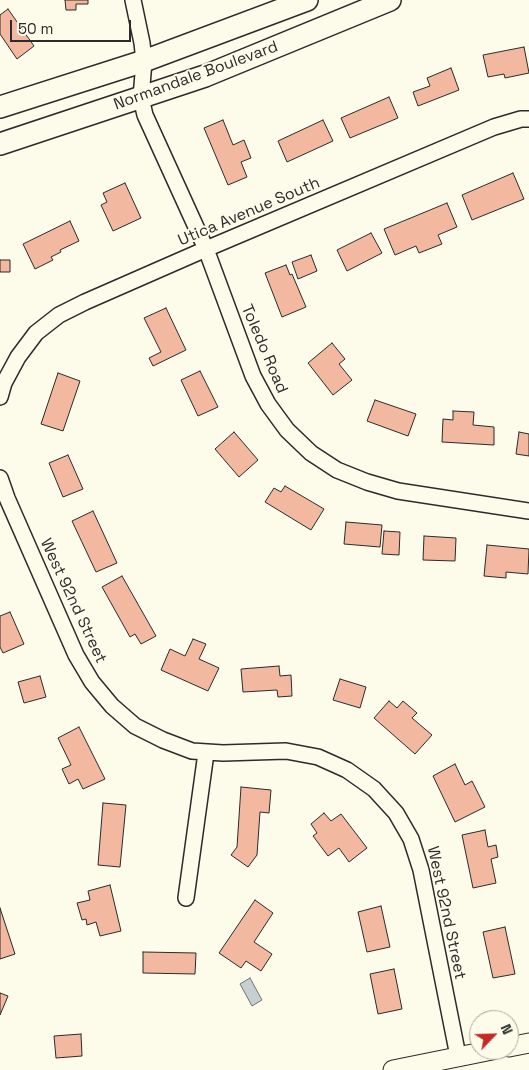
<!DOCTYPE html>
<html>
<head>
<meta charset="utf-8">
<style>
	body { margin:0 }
	#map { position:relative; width:529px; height:1070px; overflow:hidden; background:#fdfbea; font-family:"Space Grotesk",sans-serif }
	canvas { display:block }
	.north { position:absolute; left:469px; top:1010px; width:50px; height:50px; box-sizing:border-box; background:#fdfbea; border:1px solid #a9a89e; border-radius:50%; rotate:66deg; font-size:14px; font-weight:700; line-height:20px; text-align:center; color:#2b2b2b }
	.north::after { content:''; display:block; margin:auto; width:18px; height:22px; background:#c62828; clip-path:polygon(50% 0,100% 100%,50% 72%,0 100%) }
	.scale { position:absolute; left:10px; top:20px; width:121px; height:22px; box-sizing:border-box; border:2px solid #2b2b2b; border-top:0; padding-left:6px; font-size:15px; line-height:18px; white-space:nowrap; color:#2b2b2b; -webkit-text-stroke:4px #fdfbea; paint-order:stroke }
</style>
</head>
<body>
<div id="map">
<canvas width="529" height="1070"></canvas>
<div class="north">N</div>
<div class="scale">50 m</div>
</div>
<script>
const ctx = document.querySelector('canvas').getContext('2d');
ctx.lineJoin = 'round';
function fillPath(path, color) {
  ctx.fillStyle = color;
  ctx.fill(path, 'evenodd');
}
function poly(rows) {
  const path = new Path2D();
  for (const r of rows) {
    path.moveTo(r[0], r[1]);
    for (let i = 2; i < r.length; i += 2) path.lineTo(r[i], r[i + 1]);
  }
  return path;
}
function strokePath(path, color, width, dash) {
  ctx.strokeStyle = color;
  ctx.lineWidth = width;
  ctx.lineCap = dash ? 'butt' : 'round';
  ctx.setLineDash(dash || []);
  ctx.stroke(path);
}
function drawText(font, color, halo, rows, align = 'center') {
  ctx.font = font + ' "Space Grotesk",sans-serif';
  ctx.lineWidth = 4;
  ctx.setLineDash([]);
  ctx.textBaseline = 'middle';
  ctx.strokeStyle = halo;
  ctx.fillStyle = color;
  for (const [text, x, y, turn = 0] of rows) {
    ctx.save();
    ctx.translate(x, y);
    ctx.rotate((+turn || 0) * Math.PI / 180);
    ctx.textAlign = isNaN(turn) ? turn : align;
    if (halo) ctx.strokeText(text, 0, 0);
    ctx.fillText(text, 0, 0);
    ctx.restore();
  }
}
const water = poly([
	[250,978,262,1000,252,1006,240,984,250,978]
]);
fillPath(water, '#c7d0d0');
strokePath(water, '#74746e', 1);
const building = poly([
	[65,0,88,0,88,4,76,4,76,10,66,10,65,0],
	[8,9,34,46,17,59,0,34,0,15,8,9],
	[524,47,529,73,505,78,504,74,488,77,483,55,524,47],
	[451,68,459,90,418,106,413,92,430,86,427,78,451,68],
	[389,97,398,118,350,138,341,118,389,97],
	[223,120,233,145,244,140,251,158,241,162,247,177,228,185,204,128,223,120],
	[323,120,333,141,287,162,278,141,323,120],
	[513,173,524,199,472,220,462,195,513,173],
	[125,183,141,218,113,231,101,205,107,202,103,193,125,183],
	[447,203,457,227,438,235,442,244,419,253,416,246,395,255,384,229,447,203],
	[70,221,79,241,60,250,61,252,51,257,53,260,35,269,23,244,70,221],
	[371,233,382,253,347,271,337,250,371,233],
	[311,255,317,271,298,279,292,262,311,255],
	[0,260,10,260,10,272,0,272,0,260],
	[286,265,290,275,292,274,306,307,282,317,265,273,286,265],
	[166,308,186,350,153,366,149,358,161,352,144,318,166,308],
	[332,343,345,359,339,364,352,380,333,395,308,363,332,343],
	[200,371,218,407,198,416,181,380,200,371],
	[58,373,80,381,63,431,41,424,58,373],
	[375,400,416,414,408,436,367,421,375,400],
	[453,411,474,412,473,425,494,427,494,445,442,442,443,419,453,420,453,411],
	[234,432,258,460,239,477,215,449,234,432],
	[519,432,529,434,529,456,516,454,519,432],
	[68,455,83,489,63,497,49,463,68,455],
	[285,486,324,509,311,530,265,502,274,488,281,492,285,486],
	[93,511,117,563,96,572,72,521,93,511],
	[346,522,382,525,380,547,344,544,346,522],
	[384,531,400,532,399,555,382,554,384,531],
	[424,536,456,538,455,561,423,560,424,536],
	[487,545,529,549,528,574,506,572,506,578,484,576,487,545],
	[122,576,156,636,141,644,135,634,130,637,102,587,122,576],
	[10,612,24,644,3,653,0,647,0,616,10,612],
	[193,639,206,644,199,659,219,668,208,691,161,670,170,649,185,656,193,639],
	[279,666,280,676,291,675,292,696,278,697,277,690,243,692,241,669,279,666],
	[40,676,46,697,24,703,18,682,40,676],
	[340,679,366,687,360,708,333,700,340,679],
	[389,701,397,708,403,701,417,713,412,718,432,735,415,754,374,718,389,701],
	[79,727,105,779,83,789,78,779,69,784,62,769,71,765,58,738,79,727],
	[455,764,465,785,472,781,485,807,455,822,433,776,455,764],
	[241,787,271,790,269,813,260,812,257,855,248,867,231,855,237,847,241,787],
	[103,803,126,805,120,867,98,865,103,803],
	[324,813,331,821,341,814,367,848,349,862,339,848,328,856,313,836,317,833,311,824,324,813],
	[485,830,488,847,496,845,498,857,491,859,496,883,473,888,462,835,485,830],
	[110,885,121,931,100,936,96,922,87,925,86,919,82,920,77,903,90,900,88,891,110,885],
	[255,900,273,913,254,942,272,954,261,971,246,961,241,968,219,953,255,900],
	[381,906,390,947,367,952,358,912,381,906],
	[0,908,15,954,0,959,0,908],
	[505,927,515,974,493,978,483,932,505,927],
	[143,952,196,953,195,974,143,973,143,952],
	[394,969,402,1009,378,1014,370,974,394,969],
	[0,993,8,996,0,1015,0,993],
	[81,1034,82,1056,56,1058,54,1036,81,1034]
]);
fillPath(building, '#f2b8a0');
strokePath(building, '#2b2b2b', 1);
const minor = poly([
	[133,0,142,43,144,61,141,98,145,115,206,249,253,376,268,404,287,430,311,453,337,470,367,482,398,491,529,511],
	[0,397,4,383,18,357,36,333,59,315,85,302,206,249,494,127,521,119,529,119],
	[0,478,7,498,76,655,92,682,112,706,135,726,163,740,192,751,223,753,286,751,318,757,347,770,374,789,396,813,411,839,421,870,458,1056],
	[186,898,206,753]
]);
const tertiary = poly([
	[509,1047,529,1043],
	[393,1070,492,1050]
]);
const secondary = poly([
	[0,107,144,61,307,0],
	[0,144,205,76,390,0]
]);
strokePath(minor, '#2b2b2b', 18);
strokePath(tertiary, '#2b2b2b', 21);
strokePath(secondary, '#2b2b2b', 24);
strokePath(minor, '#fdfbea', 15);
strokePath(tertiary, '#fdfbea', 19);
strokePath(secondary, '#fdfbea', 21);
drawText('16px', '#2b2b2b', '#fdfbea', [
	["Normandale Boulevard",196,76,-20],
	["Utica Avenue South",249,212,-23],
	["Toledo Road",264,349,67],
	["West 92nd Street",73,601,65],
	["West 92nd Street",446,913,78]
]);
</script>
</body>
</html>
